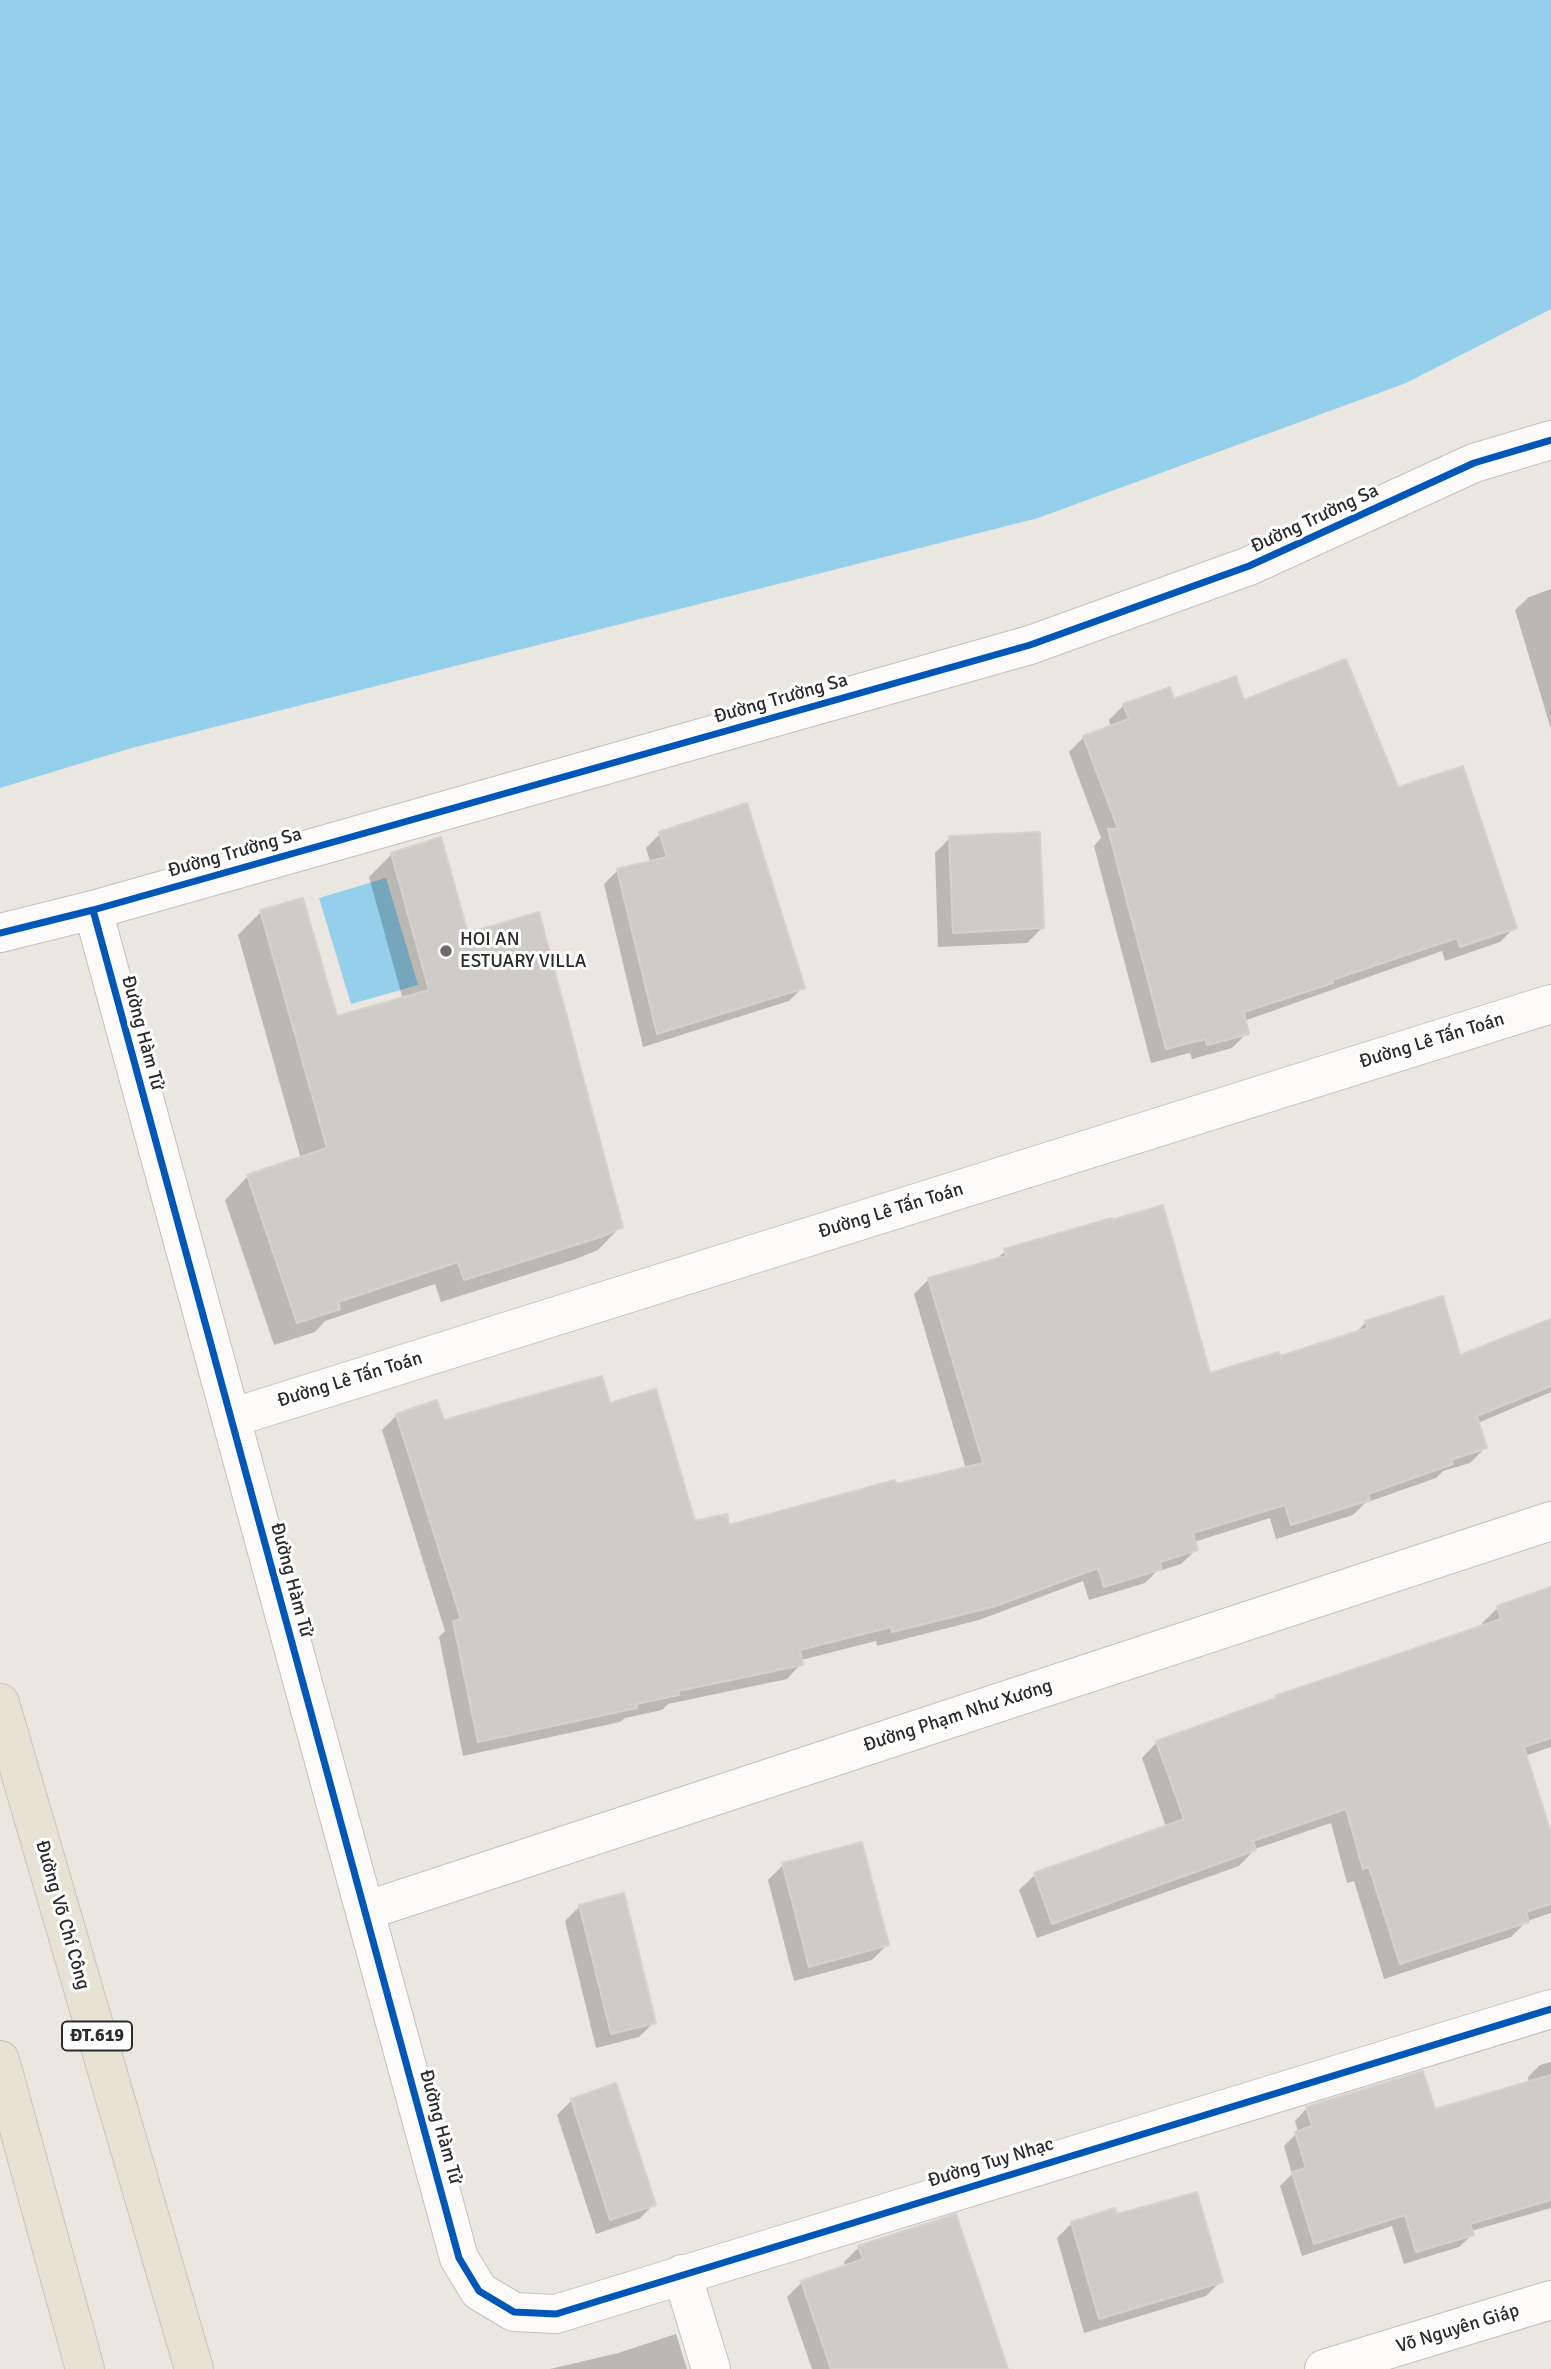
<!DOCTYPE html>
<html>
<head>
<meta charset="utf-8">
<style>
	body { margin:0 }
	canvas { display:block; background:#eae6e0 }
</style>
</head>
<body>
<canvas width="1551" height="2369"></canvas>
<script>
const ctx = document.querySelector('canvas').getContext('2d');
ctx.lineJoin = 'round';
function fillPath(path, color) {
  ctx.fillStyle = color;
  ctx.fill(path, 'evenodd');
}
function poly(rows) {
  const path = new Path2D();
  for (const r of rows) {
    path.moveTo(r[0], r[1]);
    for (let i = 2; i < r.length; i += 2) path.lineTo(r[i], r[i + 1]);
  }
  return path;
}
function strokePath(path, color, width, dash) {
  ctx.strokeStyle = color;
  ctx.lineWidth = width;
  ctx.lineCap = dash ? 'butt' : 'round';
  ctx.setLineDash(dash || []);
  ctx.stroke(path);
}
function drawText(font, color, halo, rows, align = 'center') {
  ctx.font = font + ' Signika,sans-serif';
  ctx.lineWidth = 6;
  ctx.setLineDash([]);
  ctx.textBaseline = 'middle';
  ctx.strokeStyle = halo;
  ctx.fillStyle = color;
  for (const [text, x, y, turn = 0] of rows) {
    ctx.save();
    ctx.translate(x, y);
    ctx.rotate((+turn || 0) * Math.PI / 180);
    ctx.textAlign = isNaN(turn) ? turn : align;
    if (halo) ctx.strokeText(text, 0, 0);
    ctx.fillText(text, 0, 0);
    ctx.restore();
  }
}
fillPath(poly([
	[0,0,1551,0,1551,309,1406,383,1038,518,128,749,0,788],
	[386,878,418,985,351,1004,319,898]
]), '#94d0eb');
fillPath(poly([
	[1551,589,1551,729,1515,610,1529,597],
	[1173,702,1243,703,1397,789,1515,927,1500,942,1445,961,1442,951,1244,1021,1247,1033,1232,1048,1192,1059,1190,1053,1151,1063,1094,846,1101,838,1069,752,1084,737,1111,727,1109,720,1124,705],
	[746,805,803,987,789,1001,643,1047,604,884,618,870,650,862,646,848,660,834],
	[950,838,1042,928,1027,943,938,947,935,853],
	[392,854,467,935,621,1226,598,1250,576,1259,441,1302,435,1284,325,1321,315,1332,274,1345,225,1200,248,1176,301,1159,238,935,261,912,336,1018,403,1000,369,877],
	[1005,1251,1209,1375,1278,1358,1355,1334,1366,1322,1459,1357,1551,1351,1551,1392,1478,1423,1485,1448,1470,1463,1443,1471,1436,1478,1365,1503,1353,1515,1276,1539,1270,1518,1194,1542,1196,1550,1181,1564,1156,1572,1145,1583,1089,1600,1083,1581,979,1620,877,1646,876,1641,801,1660,801,1664,787,1679,668,1704,662,1710,625,1718,620,1722,463,1756,439,1637,445,1631,382,1430,397,1415,443,1423,609,1405,694,1523,728,1527,966,1469,914,1294,929,1279,996,1260],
	[1551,1589,1551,1747,1525,1756,1551,1839,1551,1913,1527,1921,1511,1937,1384,1979,1354,1881,1347,1883,1331,1823,1255,1849,1239,1866,1037,1938,1019,1890,1035,1875,1166,1827,1142,1758,1157,1742,1273,1701,1276,1697,1483,1627,1482,1623,1498,1608],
	[783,1865,887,1945,872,1960,794,1981,768,1880],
	[580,1906,654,2022,639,2037,596,2048,565,1921],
	[1551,2062,1551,2208,1471,2231,1472,2235,1459,2247,1404,2264,1392,2226,1302,2256,1280,2186,1292,2174,1284,2146,1298,2132,1295,2121,1307,2108,1434,2111,1529,2083,1528,2077,1540,2065],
	[572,2100,654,2204,639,2219,596,2234,557,2115],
	[1116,2216,1221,2281,1206,2296,1084,2333,1057,2238,1072,2223],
	[859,2247,1006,2369,812,2369,787,2297,802,2282,846,2267,844,2262],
	[676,2334,687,2369,550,2369,618,2353]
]), '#0003');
const building = poly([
	[1346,659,1398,787,1463,766,1517,928,1460,947,1457,938,1332,980,1333,983,1244,1012,1249,1034,1207,1045,1205,1039,1166,1049,1108,829,1118,829,1083,736,1129,719,1123,704,1170,687,1174,699,1236,676,1244,700,1346,659],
	[747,803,805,988,657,1034,617,869,667,857,659,832,747,803],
	[1040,832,1044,928,953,933,949,836,1040,832],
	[441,837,468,933,539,912,623,1227,601,1237,464,1280,458,1262,338,1302,340,1309,297,1323,247,1175,327,1148,260,910,303,898,337,1016,429,990,391,853,441,837],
	[1163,1205,1210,1373,1279,1352,1280,1356,1368,1328,1365,1321,1443,1296,1460,1355,1551,1319,1551,1386,1477,1416,1487,1448,1451,1460,1453,1464,1368,1494,1370,1500,1291,1525,1285,1505,1193,1533,1198,1550,1160,1562,1162,1569,1104,1587,1098,1568,996,1606,892,1632,891,1627,800,1650,803,1665,678,1691,679,1695,636,1704,637,1708,478,1742,453,1621,461,1619,396,1414,437,1400,444,1420,602,1376,610,1403,656,1389,695,1521,727,1514,729,1525,895,1480,896,1484,983,1463,928,1278,1006,1256,1004,1249,1112,1218,1112,1220,1163,1205],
	[1551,1587,1551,1738,1524,1747,1551,1833,1551,1904,1526,1912,1529,1922,1400,1964,1369,1867,1363,1869,1346,1809,1253,1841,1256,1850,1052,1924,1034,1873,1184,1819,1156,1741,1276,1698,1275,1696,1501,1619,1497,1606,1551,1587],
	[862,1842,889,1945,809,1967,782,1863,862,1842],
	[624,1893,656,2023,611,2034,579,1905,624,1893],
	[1423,2071,1435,2109,1551,2075,1551,2200,1470,2224,1474,2235,1416,2252,1405,2215,1314,2244,1292,2172,1306,2168,1295,2132,1312,2126,1306,2107,1423,2071],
	[616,2083,656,2205,610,2220,571,2099,616,2083],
	[1197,2192,1223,2282,1099,2319,1071,2222,1115,2208,1117,2214,1197,2192],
	[956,2214,1008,2369,831,2369,801,2281,863,2259,858,2246,956,2214]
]);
fillPath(building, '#cfccc7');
strokePath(building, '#d5d2cd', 2);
const street = poly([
	[93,910,459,2258,479,2291,514,2312,556,2314,1551,2009],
	[0,933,93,910,1030,645,1249,566,1474,463,1551,440],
	[231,1418,1551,1004],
	[365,1911,1551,1521],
	[682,2274,711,2369]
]);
const secondary = poly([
	[1324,2369,1551,2300]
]);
const primary = poly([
	[0,1703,194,2369],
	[0,2060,85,2369]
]);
strokePath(street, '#c3c2c1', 40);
strokePath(secondary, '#c3c2c1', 40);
strokePath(primary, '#c5c4c1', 40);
strokePath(street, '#fcfbfa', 38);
strokePath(secondary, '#fcfbfa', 38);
strokePath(primary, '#e7e3d4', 38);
strokePath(poly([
	[93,910,459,2258,479,2291,514,2312,556,2314,1551,2009],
	[0,933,93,910,1030,645,1249,566,1474,463,1551,440]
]), '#0057b8', 7);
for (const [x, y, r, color] of [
	[446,951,7,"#6e6c6a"]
]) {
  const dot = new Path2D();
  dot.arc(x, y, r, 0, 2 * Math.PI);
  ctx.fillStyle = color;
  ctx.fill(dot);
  strokePath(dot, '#fff', 2.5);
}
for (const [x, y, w] of [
	[97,2036,70]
]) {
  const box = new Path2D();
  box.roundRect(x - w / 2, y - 14.5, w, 29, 5);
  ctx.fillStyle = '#fff';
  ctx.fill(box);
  strokePath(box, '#2b2b2b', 2);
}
drawText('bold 18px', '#2b2b2b', null, [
	["ĐT.619",97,2036]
]);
drawText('19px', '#2b2b2b', '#fff', [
	["Đường Trường Sa",1315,519,-25],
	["Đường Trường Sa",781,699,-16],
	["Đường Trường Sa",235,853,-16],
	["Đường Hàm Tử",142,1033,75],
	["Đường Lê Tấn Toán",1432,1041,-17],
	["Đường Lê Tấn Toán",891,1211,-17],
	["Đường Lê Tấn Toán",350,1380,-17],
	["Đường Hàm Tử",291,1580,75],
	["Đường Phạm Như Xương",958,1716,-18],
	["Đường Võ Chí Công",62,1915,74],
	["Đường Hàm Tử",440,2127,75],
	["Đường Tuy Nhạc",991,2163,-17],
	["Võ Nguyên Giáp",1458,2329,-17]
]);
drawText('19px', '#2b2b2b', '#fff', [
	["HOI AN",460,940],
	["ESTUARY VILLA",460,962]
], 'left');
</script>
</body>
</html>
